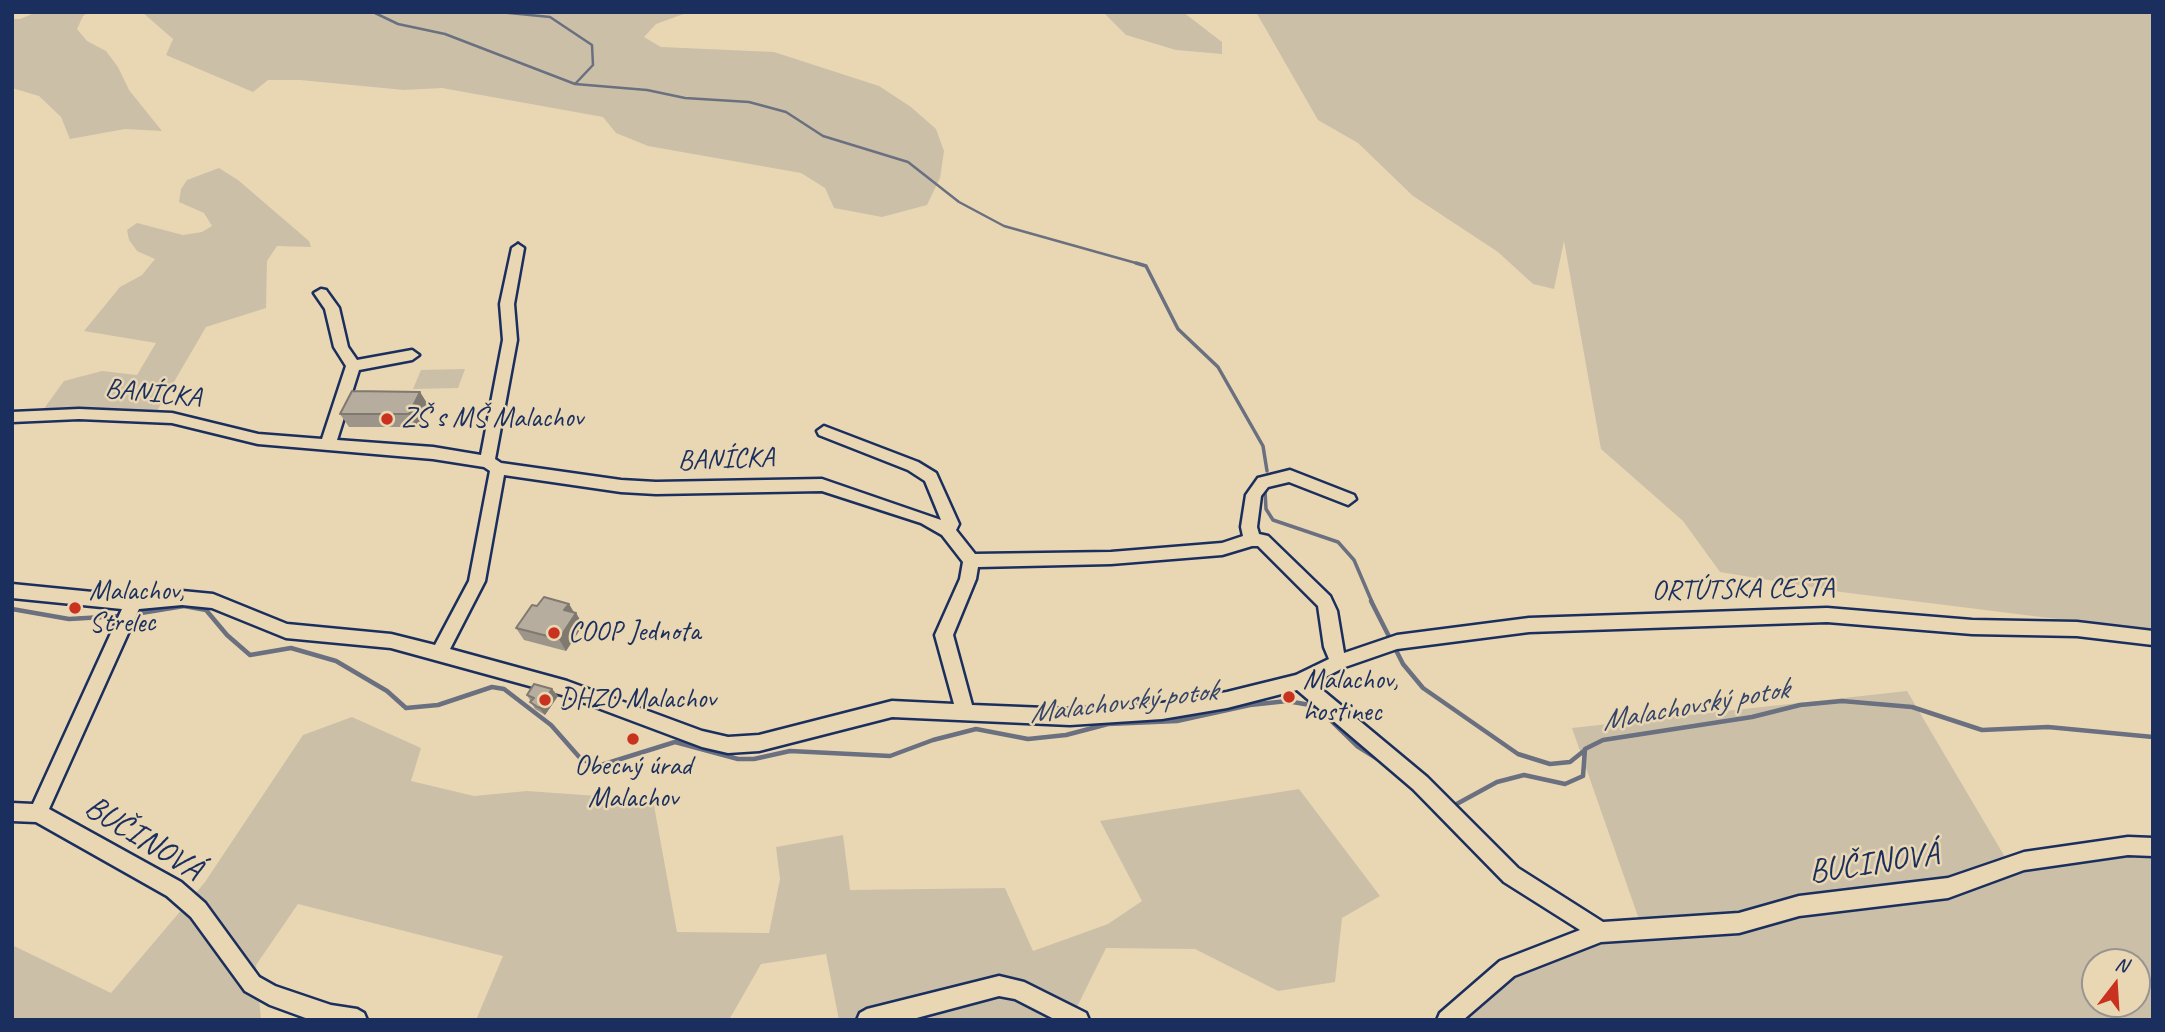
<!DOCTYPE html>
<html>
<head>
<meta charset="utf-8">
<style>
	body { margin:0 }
	#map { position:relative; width:2165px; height:1032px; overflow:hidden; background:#e9d7b4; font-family:Caveat,sans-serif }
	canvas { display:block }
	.frame { position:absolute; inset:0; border:14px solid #1b2f5e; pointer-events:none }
	.north { position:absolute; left:2081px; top:948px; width:70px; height:70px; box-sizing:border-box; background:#e9d7b4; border:2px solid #979492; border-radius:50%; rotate:17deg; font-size:19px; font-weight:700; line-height:28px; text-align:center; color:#1b2f5e }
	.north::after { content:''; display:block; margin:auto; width:24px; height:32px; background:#c8321e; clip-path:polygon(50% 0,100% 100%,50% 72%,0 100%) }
</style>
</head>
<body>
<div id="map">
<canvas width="2165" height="1032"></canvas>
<div class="frame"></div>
<div class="north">N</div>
</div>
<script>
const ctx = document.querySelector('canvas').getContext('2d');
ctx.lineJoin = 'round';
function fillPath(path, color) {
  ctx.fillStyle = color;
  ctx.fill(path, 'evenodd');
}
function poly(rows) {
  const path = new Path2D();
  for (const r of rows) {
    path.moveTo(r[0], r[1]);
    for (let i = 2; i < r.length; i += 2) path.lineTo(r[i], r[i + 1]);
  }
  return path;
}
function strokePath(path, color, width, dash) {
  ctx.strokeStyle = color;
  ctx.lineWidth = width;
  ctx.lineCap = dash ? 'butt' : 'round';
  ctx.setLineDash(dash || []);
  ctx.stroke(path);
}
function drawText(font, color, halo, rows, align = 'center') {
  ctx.font = font + ' Caveat,sans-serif';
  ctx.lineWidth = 5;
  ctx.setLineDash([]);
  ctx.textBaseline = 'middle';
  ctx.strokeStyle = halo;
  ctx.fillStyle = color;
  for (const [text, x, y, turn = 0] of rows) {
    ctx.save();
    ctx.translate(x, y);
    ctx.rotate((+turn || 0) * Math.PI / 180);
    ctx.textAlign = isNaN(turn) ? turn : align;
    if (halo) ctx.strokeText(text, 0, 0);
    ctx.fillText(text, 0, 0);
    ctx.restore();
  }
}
fillPath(poly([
	[37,12,89,12,83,16,77,29,87,41,106,51,118,67,129,90,162,131,125,129,70,139,61,117,39,96,12,88,12,19,20,19],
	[142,12,689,12,656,24,644,37,661,47,774,52,879,86,911,107,936,129,944,151,940,178,927,205,882,217,834,208,825,188,801,173,648,146,616,133,603,117,442,88,404,90,300,80,268,80,253,92,166,55,173,39],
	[1103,12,1183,12,1222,42,1222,54,1176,50,1126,35],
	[1256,12,2153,12,2153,631,1841,592,1720,572,1683,521,1601,449,1564,241,1554,289,1533,284,1498,252,1413,196,1358,143,1318,120],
	[219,168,238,180,309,241,311,247,277,246,267,261,266,308,206,327,157,411,43,410,64,381,102,371,137,375,156,343,84,331,120,287,142,275,155,259,137,251,129,240,127,230,137,223,183,235,202,232,212,226,204,213,179,202,181,189,187,180],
	[465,369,458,388,413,389,421,370],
	[1907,691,2015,874,2082,851,2153,848,2153,1020,1469,1020,1467,1015,1476,989,1641,925,1572,728],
	[2095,962,2137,962,2137,1004,2095,1004],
	[352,717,421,748,411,781,474,796,527,791,653,800,677,932,769,933,780,879,776,847,843,835,850,890,1005,888,1033,951,1108,924,1142,901,1100,821,1299,789,1380,896,1342,918,1335,982,1278,991,1195,949,1106,948,1073,1015,1077,1020,839,1020,826,954,761,964,729,1020,476,1020,503,956,298,904,256,965,261,1020,12,1020,12,945,111,993,205,882,303,735]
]), '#cbbfa8');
strokePath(poly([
	[373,12,398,24,445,34,575,84,647,90,685,98,749,102,786,112,823,136,908,162,959,202,1004,226,1143,265],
	[499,12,550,17,592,45,593,65,575,84]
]), '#6a707f', 2.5);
strokePath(poly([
	[1136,263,1146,266,1178,329,1218,367,1263,446,1267,471],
	[1265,490,1266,509,1273,520,1338,542,1354,560,1372,602]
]), '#6a707f', 3.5);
strokePath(poly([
	[1371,601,1403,664,1423,688,1518,754,1550,764,1570,762,1585,750],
	[12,609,69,619,121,616],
	[135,614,184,606,206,610,227,635,250,655,291,648,336,661,387,691,406,708,438,705,492,687,504,689,551,725,581,759,598,766,675,742,738,759,754,759,790,751,890,756,933,740,976,729,1028,739,1066,735,1108,724,1177,721,1250,705,1287,701,1310,705,1322,712,1357,746,1384,763],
	[1453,806,1497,782,1524,775,1565,784,1583,776,1585,749,1603,740,1752,717,1800,705,1842,701,1912,707,1982,730,2048,727,2153,737]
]), '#6a707f', 4.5);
const minor = poly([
	[518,244,524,248,514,304,517,340,495,459,501,463,621,480,656,482,822,479,941,520,925,481,908,470,819,435,817,431,824,426,918,462,936,473,959,524,956,530,975,554,1111,552,1222,543,1243,536,1241,527,1246,495,1258,478,1290,470,1354,495,1356,499,1348,505,1289,482,1268,487,1261,496,1257,527,1259,534,1268,536,1330,596,1337,611,1344,653,1397,635,1529,618,1827,608,1972,620,2077,622,2153,631,2153,645,2077,636,1972,634,1827,622,1529,632,1397,649,1345,667,1314,683,1427,777,1518,868,1603,922,1739,913,1799,896,1948,878,2024,852,2128,837,2153,838,2153,856,2128,855,2024,870,1948,898,1799,916,1739,933,1601,942,1514,976,1463,1020,1437,1020,1440,1013,1500,961,1580,930,1504,882,1413,789,1297,690,1227,708,1162,719,1070,725,892,717,759,751,728,753,702,747,566,696,391,648,286,638,212,608,182,605,139,609,49,809,181,882,205,903,259,977,275,986,331,1005,357,1009,364,1013,367,1020,311,1020,270,1005,245,991,191,917,167,896,36,822,12,821,12,803,33,804,122,609,12,598,12,584,133,596,182,591,213,594,287,624,391,634,435,645,469,581,490,471,484,467,433,459,258,444,172,423,79,419,12,422,12,412,79,409,172,413,258,434,322,439,346,366,334,347,325,309,314,293,321,289,326,290,339,308,348,347,357,360,412,350,419,355,412,360,359,370,337,440,433,447,481,455,503,340,500,304,512,248,518,244],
	[504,475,621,492,656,494,822,491,921,523,942,535,963,562,960,579,935,635,954,704,892,701,759,735,728,737,702,731,567,681,450,649,485,581,504,475],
	[1252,546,1258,546,1318,606,1324,647,1329,659,1296,675,1227,692,1162,703,1070,709,972,705,953,635,976,579,978,567,1111,564,1222,555,1252,546],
	[999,976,1024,982,1086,1013,1089,1020,1056,1020,1015,999,999,996,909,1020,857,1020,860,1013,867,1009,999,976]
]);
strokePath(minor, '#1b2f5e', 5);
fillPath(minor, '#e9d7b4');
fillPath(poly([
	[420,392,428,405,417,427,349,427,340,414],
	[569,604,574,612,576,613,583,625,566,651,524,640,516,628,537,606],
	[552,689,558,696,545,715,535,709,527,695]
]), '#9d9589');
fillPath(poly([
	[420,392,428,405,417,427,409,414],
	[569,604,575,615,576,613,583,625,566,651,559,639,564,610],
	[552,689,558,696,545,715,539,708]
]), '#7f796f');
const building = poly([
	[352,391,420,392,409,414,340,414,352,391],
	[544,597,569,604,564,610,576,613,559,639,516,628,532,605,537,606,544,597],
	[534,684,552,689,539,708,530,702,534,698,527,695,534,684]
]);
fillPath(building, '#b6ad9f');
strokePath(building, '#7f796f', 2);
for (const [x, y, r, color] of [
	[387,419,7,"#c8321e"],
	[75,608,7,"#c8321e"],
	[554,633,7,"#c8321e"],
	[1289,697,7,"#c8321e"],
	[545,700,7,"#c8321e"],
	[633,739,7,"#c8321e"]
]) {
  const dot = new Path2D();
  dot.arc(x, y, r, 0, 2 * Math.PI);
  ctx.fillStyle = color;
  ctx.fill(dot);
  strokePath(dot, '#e9d7b4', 2.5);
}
drawText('28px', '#1b2f5e', '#e9d7b4', [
	["BANÍCKA",153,394,6],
	["BANÍCKA",726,460,-2],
	["ORTÚTSKA CESTA",1743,590,-1]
]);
drawText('28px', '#1b2f5e', '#e9d7b4', [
	["ZŠ s MŠ Malachov",401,419],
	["Malachov,",89,592],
	["Strelec",89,624],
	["COOP Jednota",568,633],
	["Malachov,",1303,681],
	["hostinec",1303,713],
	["DHZO Malachov",559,700],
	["Obecný úrad",633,767,"center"],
	["Malachov",633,799,"center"]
], 'left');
drawText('italic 30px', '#354569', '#e9d7b4', [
	["Malachovský potok",1123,703,-7],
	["Malachovský potok",1695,706,-10]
]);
drawText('33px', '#1b2f5e', '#e9d7b4', [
	["BUČINOVÁ",143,839,32],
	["BUČINOVÁ",1874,864,-8]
]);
</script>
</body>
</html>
